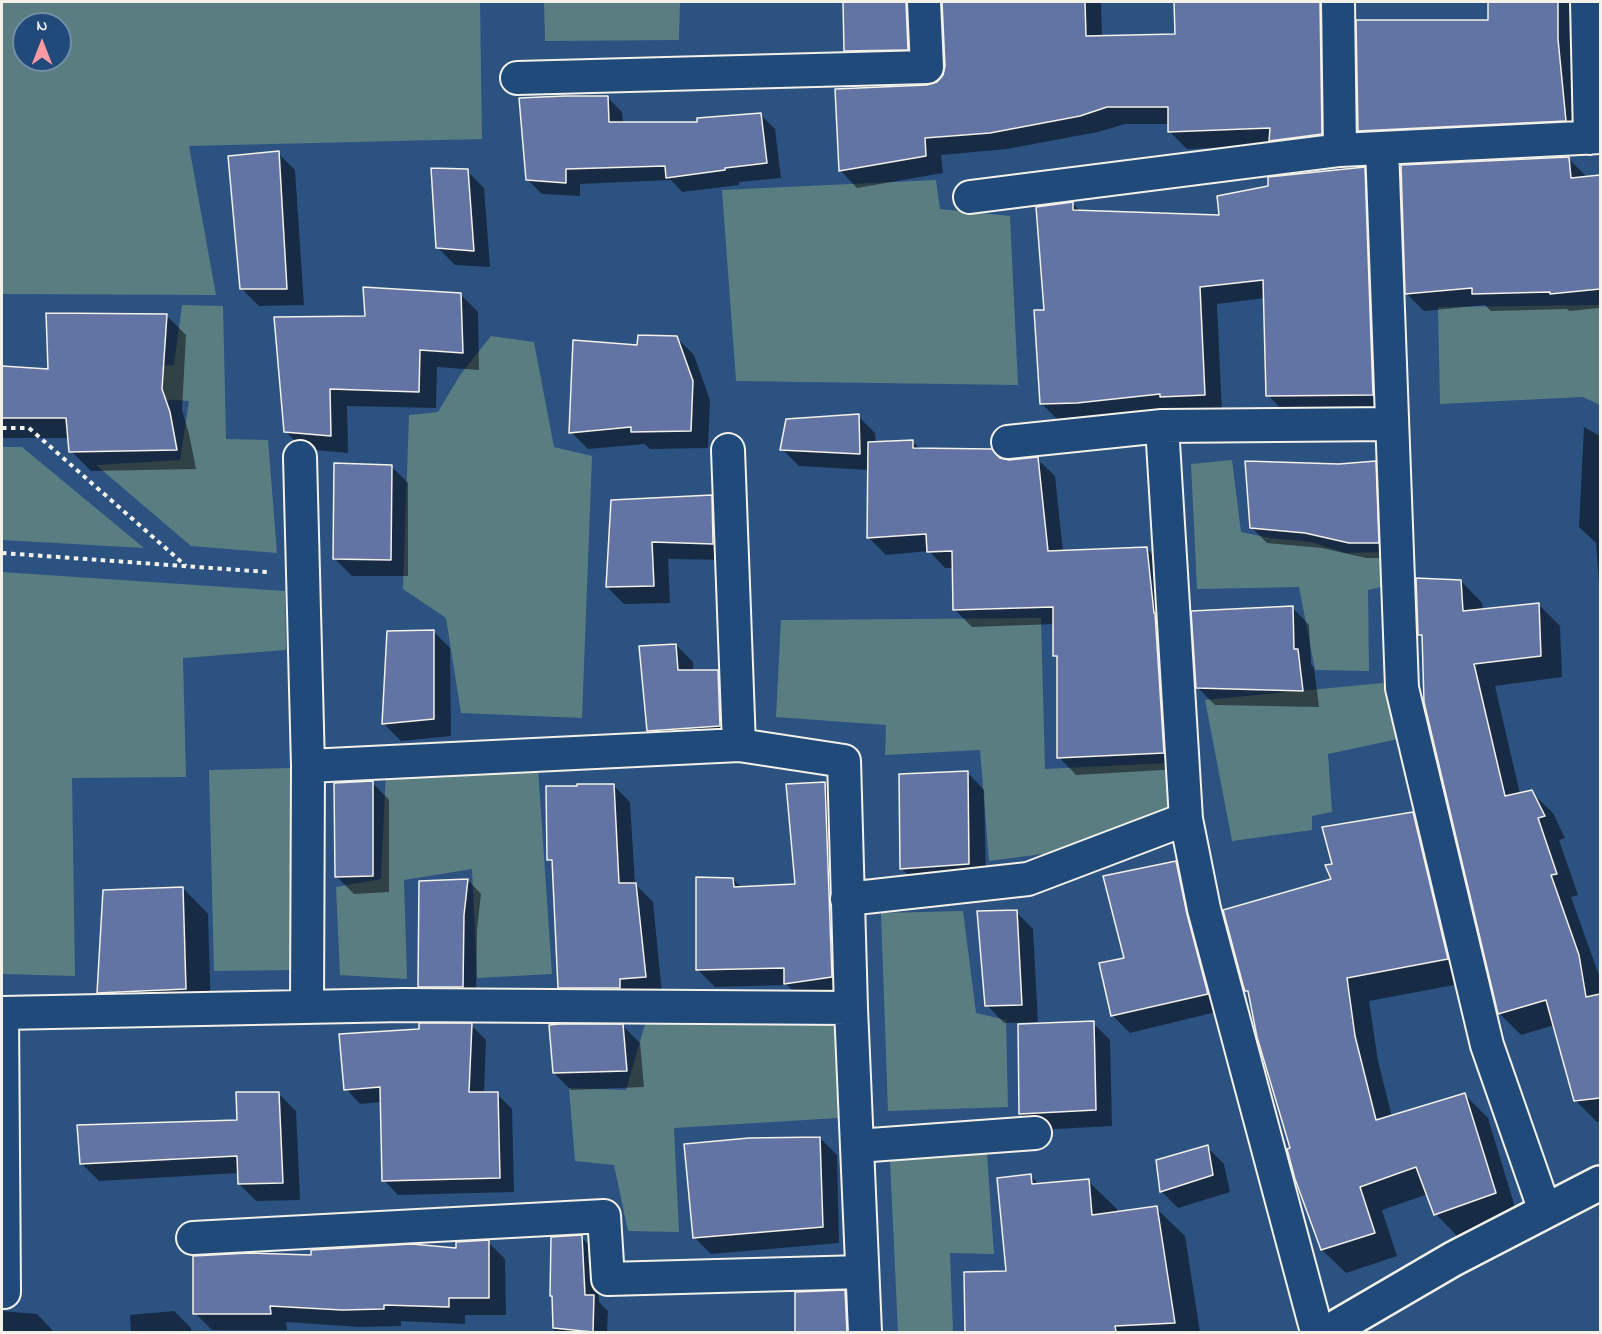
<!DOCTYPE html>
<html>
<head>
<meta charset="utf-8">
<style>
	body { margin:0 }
	#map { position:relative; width:1602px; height:1334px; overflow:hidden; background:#2c5282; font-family:"Indie Flower",sans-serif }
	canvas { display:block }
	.frame { position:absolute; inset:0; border:3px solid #f4f1e8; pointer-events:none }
	.north { position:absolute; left:12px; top:12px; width:60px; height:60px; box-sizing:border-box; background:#1f4a7a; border:2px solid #748da6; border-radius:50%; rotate:0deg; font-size:16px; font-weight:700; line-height:24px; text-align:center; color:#f4f1e8 }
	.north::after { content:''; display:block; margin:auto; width:21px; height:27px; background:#ff9aa2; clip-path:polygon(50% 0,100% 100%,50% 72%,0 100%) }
</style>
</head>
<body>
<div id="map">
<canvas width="1602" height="1334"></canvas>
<div class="frame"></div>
<div class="north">N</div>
</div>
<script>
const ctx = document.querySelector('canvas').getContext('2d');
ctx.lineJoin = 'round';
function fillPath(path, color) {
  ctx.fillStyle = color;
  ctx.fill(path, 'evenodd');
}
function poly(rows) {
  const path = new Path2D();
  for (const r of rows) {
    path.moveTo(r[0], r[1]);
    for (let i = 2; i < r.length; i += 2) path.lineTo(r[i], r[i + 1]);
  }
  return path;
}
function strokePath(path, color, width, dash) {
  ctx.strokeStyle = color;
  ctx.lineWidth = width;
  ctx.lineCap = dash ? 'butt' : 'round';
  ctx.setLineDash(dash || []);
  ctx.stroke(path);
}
fillPath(poly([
	[2,2,480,2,482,139,189,146,216,295,2,294],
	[24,24,60,24,60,60,24,60],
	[544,2,680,2,679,40,545,41],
	[936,180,940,209,1010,216,1018,385,736,381,722,190],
	[182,305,223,306,226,439,268,440,277,553,191,546,96,465,180,460,189,401,84,394,90,370,174,365],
	[1600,305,1600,405,1583,397,1440,404,1438,307],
	[491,336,534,342,554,447,592,456,582,718,461,713,446,618,403,589,409,415,438,412,460,375],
	[2,447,22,447,144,548,2,540],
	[1232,460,1241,532,1270,538,1311,542,1346,553,1383,552,1385,586,1368,590,1369,671,1315,670,1299,587,1197,589,1191,464],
	[2,572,285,591,286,650,183,658,186,777,72,778,75,976,2,974],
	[1041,618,1045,769,1167,763,1170,812,1050,853,989,861,980,750,885,755,886,725,776,717,781,620],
	[1383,683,1398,739,1328,754,1332,812,1312,816,1312,830,1232,841,1205,700],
	[292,768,295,970,214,971,209,770],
	[538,768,552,974,477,978,472,869,404,880,407,979,340,975,336,887,381,879,386,771],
	[963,911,976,1013,1006,1020,1008,1107,888,1111,881,913],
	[834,1018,838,1118,674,1128,679,1232,628,1231,614,1165,575,1161,569,1088,626,1090,645,1024],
	[987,1154,994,1254,950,1253,953,1332,898,1332,890,1160]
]), '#5a7d82');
fillPath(poly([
	[845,2,938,2,925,66,862,68,845,51],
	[943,2,1101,2,1102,38,1177,36,1175,2,1347,2,1338,151,1276,145,1187,149,1169,131,1169,124,1125,124,1098,132,1007,149,941,155,943,173,857,188,840,170,928,86,938,83,945,76,946,66],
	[1490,2,1579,2,1581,137,1376,147,1359,130,1489,21],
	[608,98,622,112,623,124,699,124,760,114,775,129,781,178,739,182,739,185,682,192,671,180,580,184,580,196,542,194,527,179],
	[278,153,295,170,304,305,259,306,242,289],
	[1568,158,1585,175,1592,250,1600,250,1600,308,1569,311,1567,309,1491,311,1485,305,1424,311,1407,294,1402,166],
	[1364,168,1381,186,1390,411,1285,413,1268,395,1265,298,1217,304,1222,412,1058,420,1041,403,1046,312,1073,204,1081,212,1220,216],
	[467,171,484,188,490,267,455,265,438,248],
	[460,294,478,312,479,370,437,367,436,408,347,406,348,453,303,449,285,431,367,318],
	[166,315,186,335,182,410,189,434,196,469,91,471,71,451,70,438,2,438,2,367,50,371],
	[677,338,694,355,710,400,708,448,650,449,645,444,588,449,571,432,639,346],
	[858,416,875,433,876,443,912,441,921,450,1009,461,1037,459,1055,476,1063,552,1147,549,1164,566,1180,769,1076,775,1059,757,1059,659,1055,655,1055,624,972,627,955,610,954,568,945,568,929,551,886,555,868,537,869,470,799,466,782,449],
	[1584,427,1600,436,1600,596,1596,543,1579,527],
	[1375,463,1391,478,1394,558,1366,558,1322,548,1267,543,1251,527,1339,465],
	[391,466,408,483,408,576,352,576,335,559],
	[711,497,728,514,730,560,668,559,670,603,624,604,607,587,613,502],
	[1461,581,1482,603,1483,610,1538,604,1560,626,1562,677,1495,686,1520,794,1531,792,1553,813,1565,838,1559,840,1578,895,1571,897,1600,978,1600,1121,1597,1122,1575,1100,1555,1025,1521,1035,1499,1013,1424,639,1420,635],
	[1292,607,1309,625,1311,664,1314,668,1319,707,1215,705,1198,688],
	[433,631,450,648,451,736,401,741,384,724],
	[676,645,693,662,693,671,718,671,735,689,737,743,666,748,648,731],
	[967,772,984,790,986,880,918,885,901,868],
	[372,782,389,800,389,892,354,894,336,876],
	[824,784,841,801,849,994,803,1000,787,985,715,987,698,970,733,879,742,888,797,885],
	[613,785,630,802,635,884,653,902,662,994,577,1005,560,987,554,865,549,860],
	[1412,813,1436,837,1470,982,1369,1001,1378,1061,1392,1117,1465,1095,1488,1118,1518,1217,1459,1238,1436,1214,1428,1194,1382,1210,1397,1256,1346,1273,1322,1250,1292,1149,1251,995,1247,991,1333,880,1334,865],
	[1176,863,1193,880,1224,1010,1130,1033,1113,1016,1126,959],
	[468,880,481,894,477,930,476,1000,433,1000,420,986],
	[183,888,208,914,211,1014,124,1017,99,992],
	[1016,912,1033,929,1038,1022,1004,1023,987,1005],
	[1093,1023,1110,1040,1112,1126,1037,1130,1020,1113],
	[471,1025,486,1040,484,1094,497,1094,512,1109,514,1192,398,1195,384,1180,382,1102,360,1104,346,1089],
	[623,1026,640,1043,644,1087,571,1090,554,1073],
	[279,1094,296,1111,300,1200,256,1201,239,1184,239,1173,99,1181,81,1163,238,1122],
	[820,1138,837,1155,839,1243,711,1254,694,1237],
	[1207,1147,1224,1164,1230,1192,1178,1208,1161,1191],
	[1031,1176,1039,1185,1088,1181,1117,1209,1117,1213,1156,1208,1185,1236,1200,1332,967,1332,965,1274,1008,1273],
	[581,1237,596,1251,599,1302,608,1311,607,1332,554,1332,554,1297],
	[488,1242,505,1259,506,1315,465,1315,465,1324,401,1321,401,1326,360,1327,286,1322,287,1330,212,1330,195,1313,313,1257,458,1249],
	[845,1292,862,1309,864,1332,797,1332,796,1293],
	[2,1311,37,1314,54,1332,2,1332],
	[174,1311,191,1328,191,1332,131,1332,130,1315]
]), '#0007');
const building = poly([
	[843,2,906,2,908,50,844,51,843,2],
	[942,2,1085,2,1086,36,1175,34,1174,2,1320,2,1322,134,1269,141,1270,128,1168,132,1168,107,1107,107,1080,116,990,133,925,138,926,156,839,171,835,89,927,85,937,82,943,75,945,66,942,2],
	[1488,2,1558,2,1558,39,1566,121,1358,131,1356,20,1488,20,1488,2],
	[564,96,608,96,609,122,697,122,697,118,761,113,767,163,725,168,725,170,666,178,665,166,566,169,566,183,526,180,519,98,564,96],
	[279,151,287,289,240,289,228,156,279,151],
	[1569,157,1571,178,1600,175,1600,289,1550,294,1550,292,1472,294,1472,288,1405,294,1401,165,1569,157],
	[1365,167,1373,395,1266,396,1263,280,1200,287,1205,395,1160,397,1160,394,1077,403,1040,404,1034,310,1044,310,1036,207,1073,202,1073,210,1219,215,1217,196,1268,186,1268,177,1365,167],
	[431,168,468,169,474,251,436,248,431,168],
	[363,287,461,293,463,353,420,350,419,392,330,389,331,436,284,432,274,317,365,316,363,287],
	[46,313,167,314,162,389,170,412,177,450,69,452,66,418,2,418,2,366,48,369,46,313],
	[638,335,677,336,693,381,691,431,631,432,631,427,569,433,573,340,637,345,638,335],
	[859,414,860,454,780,450,786,419,859,414],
	[913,440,913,448,992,449,1000,458,1009,460,1038,457,1048,551,1147,547,1154,613,1155,613,1164,753,1057,758,1057,656,1053,656,1053,607,953,610,952,551,927,552,926,534,867,538,868,442,913,440],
	[1245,461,1339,464,1376,461,1379,543,1349,543,1305,533,1250,528,1245,461],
	[334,463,392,465,391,560,333,559,334,463],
	[712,495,713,544,652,542,654,586,606,587,611,500,712,495],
	[1416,578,1461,580,1463,611,1539,603,1541,656,1474,664,1505,796,1532,790,1545,816,1538,818,1557,874,1551,875,1579,955,1586,997,1600,994,1600,1098,1574,1101,1546,1000,1498,1014,1424,702,1422,635,1418,635,1416,578],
	[1293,606,1294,649,1298,649,1303,691,1196,688,1191,611,1293,606],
	[434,630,434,719,382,724,387,631,434,630],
	[676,644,678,670,718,670,720,726,647,731,639,646,676,644],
	[968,771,969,864,900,869,899,774,968,771],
	[373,781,373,876,335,877,334,783,373,781],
	[825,782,832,977,784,984,784,968,696,970,696,877,733,878,734,887,795,884,786,784,825,782],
	[577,784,614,784,619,883,636,883,646,977,620,979,620,988,558,988,552,860,547,860,546,786,577,786,577,784],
	[1413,812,1448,959,1347,978,1355,1036,1376,1120,1465,1093,1496,1193,1434,1215,1416,1167,1360,1187,1375,1233,1321,1250,1295,1179,1287,1149,1290,1148,1257,1037,1248,991,1245,991,1243,985,1223,910,1331,879,1325,865,1332,864,1322,827,1413,812],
	[1176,861,1187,914,1208,994,1111,1016,1099,963,1124,958,1103,876,1176,861],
	[468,879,464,915,463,987,418,987,419,881,468,879],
	[183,887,186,989,97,993,103,890,183,887],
	[1017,910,1022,1005,985,1006,977,911,1017,910],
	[1094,1021,1096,1110,1019,1114,1018,1024,1094,1021],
	[419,1023,472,1023,469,1092,498,1092,500,1178,382,1181,380,1087,344,1090,339,1034,419,1029,419,1023],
	[560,1024,623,1024,627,1071,553,1073,549,1025,560,1024],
	[236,1092,279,1092,283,1183,238,1184,237,1156,80,1164,77,1125,237,1120,236,1092],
	[820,1137,823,1227,693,1238,684,1144,749,1138,820,1137],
	[1208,1145,1213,1175,1160,1192,1156,1160,1208,1145],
	[1031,1174,1032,1184,1089,1179,1092,1215,1157,1206,1175,1323,1115,1326,1116,1332,965,1332,964,1272,1006,1271,997,1178,1031,1174],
	[582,1235,585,1295,594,1295,593,1332,553,1328,552,1296,550,1296,551,1237,582,1235],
	[489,1240,489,1298,449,1298,449,1307,384,1305,384,1309,342,1310,270,1306,271,1314,193,1314,193,1256,249,1253,311,1255,311,1250,412,1244,456,1248,456,1242,489,1240],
	[845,1290,847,1332,795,1332,795,1292,845,1290]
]);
fillPath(building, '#6274a3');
strokePath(building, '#f4f1e8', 1.5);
const street = poly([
	[1338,2,1340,150],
	[1587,2,1590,138],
	[517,78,927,67,924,2],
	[1382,148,1402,688,1487,1045,1545,1211],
	[970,197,1340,150,1600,137],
	[1162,426,1186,819,1204,909,1317,1332],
	[1008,442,1162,426,1391,424],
	[728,450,739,745],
	[300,457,308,766,307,1007],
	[308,766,739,745,844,761,851,1008,865,1332],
	[847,899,1028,879,1186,819],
	[2,1013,403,1005,851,1008],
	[857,1146,1035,1133],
	[193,1238,604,1216,608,1279,862,1272],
	[2,1292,4,1292,2,1013]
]);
const secondary = poly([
	[1328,1332,1453,1259,1600,1183]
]);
strokePath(street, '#f4f1e8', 36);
strokePath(secondary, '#f4f1e8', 38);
strokePath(poly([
	[2,428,29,428,186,566],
	[2,553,267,572]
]), '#f4f1e8', 4, [4.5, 4.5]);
strokePath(street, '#1f4a7a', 32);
strokePath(secondary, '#1f4a7a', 33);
</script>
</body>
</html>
